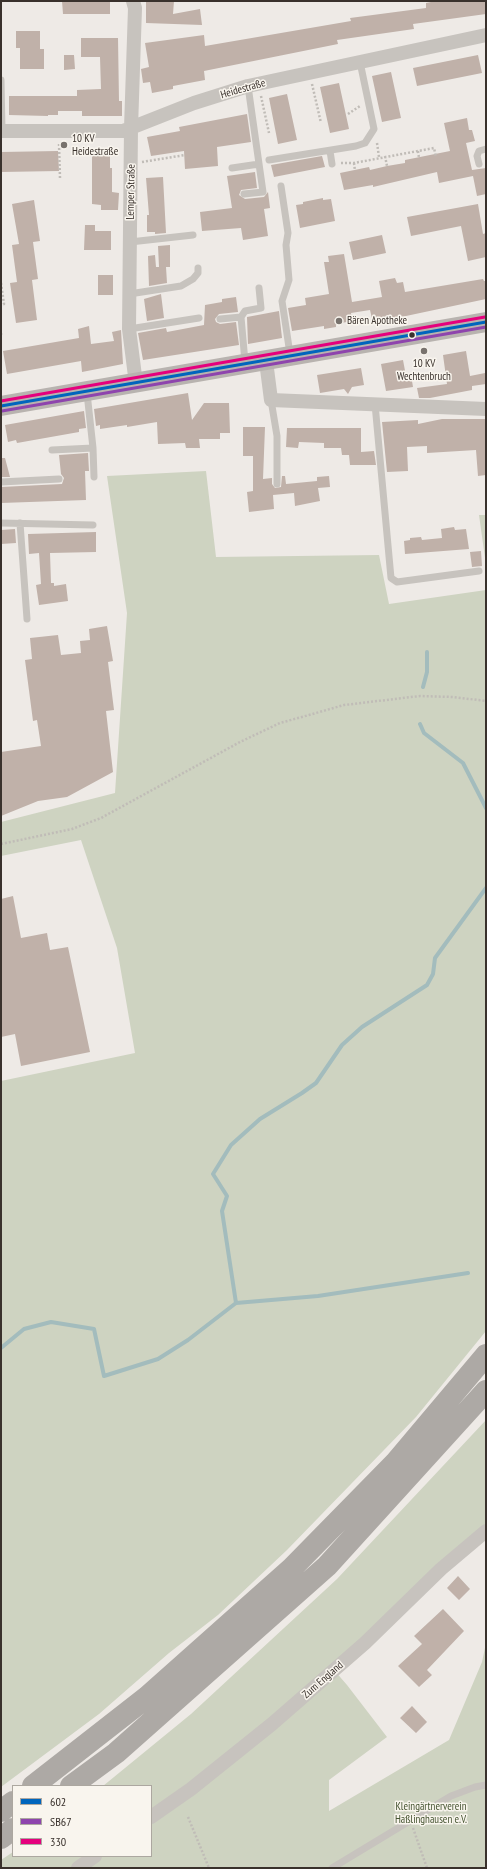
<!DOCTYPE html>
<html>
<head>
<meta charset="utf-8">
<style>
	body { margin:0 }
	#map { position:relative; width:487px; height:1869px; overflow:hidden; background:#eeeae6; font-family:"PT Sans Narrow",sans-serif }
	canvas { display:block }
	.frame { position:absolute; inset:0; border:2px solid #39312c; pointer-events:none }
	.legend { position:absolute; left:12px; top:1785px; width:140px; height:72px; box-sizing:border-box; background:#f9f5ee; border:1px solid #aca7a0; margin:0; padding:5px 7px; list-style:none; font-size:12px; color:#39312c }
	.legend li { display:flex; align-items:center; gap:8px; height:20px }
	.legend b { width:20px; border:1px solid #aca7a0 }
</style>
</head>
<body>
<div id="map">
<canvas width="487" height="1869"></canvas>
<div class="frame"></div>
<ul class="legend">
<li><b style="height:5px;background:#0065bd"></b>602</li>
<li><b style="height:5px;background:#8e44ad"></b>SB67</li>
<li><b style="height:5px;background:#e5007d"></b>330</li>
</ul>
</div>
<script>
const ctx = document.querySelector('canvas').getContext('2d');
ctx.lineJoin = 'round';
function fillPath(path, color) {
  ctx.fillStyle = color;
  ctx.fill(path, 'evenodd');
}
function poly(rows) {
  const path = new Path2D();
  for (const r of rows) {
    path.moveTo(r[0], r[1]);
    for (let i = 2; i < r.length; i += 2) path.lineTo(r[i], r[i + 1]);
  }
  return path;
}
function strokePath(path, color, width, dash) {
  ctx.strokeStyle = color;
  ctx.lineWidth = width;
  ctx.lineCap = dash ? 'butt' : 'round';
  ctx.setLineDash(dash || []);
  ctx.stroke(path);
}
function drawText(font, color, halo, rows, align = 'center') {
  ctx.font = font + ' "PT Sans Narrow",sans-serif';
  ctx.lineWidth = 3;
  ctx.setLineDash([]);
  ctx.textBaseline = 'middle';
  ctx.strokeStyle = halo;
  ctx.fillStyle = color;
  for (const [text, x, y, turn = 0] of rows) {
    ctx.save();
    ctx.translate(x, y);
    ctx.rotate((+turn || 0) * Math.PI / 180);
    ctx.textAlign = isNaN(turn) ? turn : align;
    if (halo) ctx.strokeText(text, 0, 0);
    ctx.fillText(text, 0, 0);
    ctx.restore();
  }
}
fillPath(poly([
	[206,471,216,557,379,555,389,604,486,590,486,1331,416,1417,287,1550,218,1615,169,1653,99,1714,1,1787,1,1081,135,1053,117,948,81,840,1,856,1,822,115,793,127,613,107,476],
	[479,515,486,515,486,565],
	[486,1420,486,1524,334,1670,347,1685,387,1737,329,1780,329,1811,449,1740,482,1662,486,1643,486,1868,84,1868,101,1856,151,1856,151,1786,103,1786,191,1714,337,1579],
	[13,1852,13,1856,92,1856,74,1868,1,1868,1,1860]
]), '#ced3c1');
strokePath(poly([
	[423,687,427,672,427,652],
	[420,724,424,733,463,763,486,808],
	[236,1303,318,1296,468,1273],
	[1,1348,24,1329,51,1322,94,1329,104,1376,158,1359,188,1340,236,1303,222,1211,227,1196,213,1174,231,1145,260,1119,302,1093,316,1083,342,1045,362,1027,427,985,433,974,435,958,486,888]
]), '#a3bcbd', 4);
fillPath(poly([
	[62,1,110,1,110,14,63,14],
	[146,1,174,1,173,14,200,9,202,25,146,23],
	[436,1,486,1,486,14,413,24,414,29,337,40,338,44,204,71,205,80,173,86,173,89,152,93,150,82,143,83,141,69,149,67,145,43,204,35,205,46,351,21,350,18,426,8,426,3],
	[16,31,40,31,40,49,44,49,44,69,20,69,20,48,16,48],
	[81,38,118,38,119,101,122,101,122,116,82,116,82,111,58,111,58,115,48,115,48,116,9,115,9,96,77,96,77,90,101,89,100,57,81,57],
	[64,55,74,55,75,69,64,70],
	[478,55,482,73,417,86,413,68],
	[391,72,401,118,382,122,372,76],
	[339,83,349,129,330,133,320,87],
	[287,94,297,140,278,144,269,98],
	[247,114,251,142,217,147,218,166,185,169,184,151,151,156,147,137,180,131,179,127],
	[467,118,469,130,472,130,475,141,466,143,472,170,486,168,486,194,477,196,473,176,439,183,437,172,373,187,373,185,344,190,340,173,369,167,370,170,387,166,405,163,405,160,450,151,444,123],
	[58,151,59,171,1,172,1,152],
	[92,155,110,155,110,168,112,168,112,192,119,193,118,210,101,210,101,205,92,204],
	[322,156,325,167,274,177,271,165],
	[255,172,257,188,241,190,239,195,245,199,264,197,268,192,270,208,264,209,268,236,243,240,241,228,202,231,200,212,232,208,227,176],
	[163,177,166,233,155,234,155,232,147,232,147,215,149,215,146,178],
	[323,198,323,200,331,199,335,221,300,228,296,205,303,204,303,202],
	[34,200,40,241,33,242,38,279,32,280,37,320,16,323,10,283,17,282,12,245,19,244,12,204],
	[478,204,483,234,486,233,486,257,468,261,461,226,411,236,407,217],
	[85,225,95,225,95,231,111,231,111,250,84,250],
	[382,235,386,253,353,260,349,242],
	[170,245,170,267,159,267,158,246],
	[344,254,352,302,382,297,379,281,395,278,397,283,403,282,405,292,483,279,484,281,486,281,486,299,373,323,370,310,351,313,352,321,336,324,336,327,324,329,324,326,292,331,288,308,306,305,305,298,329,294,324,262,329,262,328,256],
	[155,255,156,267,166,267,167,283,149,286,148,256],
	[98,275,113,275,113,295,98,295],
	[161,294,164,318,147,321,144,299],
	[236,297,238,312,219,314,215,319,216,322,220,324,236,322,239,345,143,360,138,333,166,328,167,332,204,325,205,305,222,302,222,299],
	[279,311,282,338,248,344,247,317],
	[89,326,91,344,114,341,112,332,121,330,123,364,82,372,81,361,7,374,3,351,79,338,78,329],
	[466,351,470,376,485,373,486,384,472,386,472,390,430,398,419,398,417,388,447,384,443,355],
	[403,360,406,376,411,375,413,387,386,391,381,364],
	[361,368,364,385,352,387,348,394,344,389,320,393,317,375],
	[188,393,192,420,204,403,229,403,230,433,220,433,220,439,199,439,200,448,186,448,185,443,158,444,157,422,127,427,127,425,100,429,100,425,96,426,94,409],
	[84,411,86,428,79,429,79,432,17,443,16,440,8,442,5,425],
	[442,419,486,419,486,475,478,476,476,450,427,453,427,446,407,447,408,471,387,472,382,422,418,420,418,424],
	[243,427,265,427,263,479,272,478,272,484,275,488,281,487,282,476,285,476,286,484,317,481,317,477,329,476,330,487,318,488,320,501,295,506,294,493,273,495,274,509,249,512,247,492,253,491,253,456,243,456],
	[287,428,361,428,361,452,374,451,376,465,350,465,349,455,342,455,341,448,324,448,324,443,299,442,298,448,286,447],
	[88,453,89,471,85,471,86,500,1,503,1,487,62,484,64,478,61,474,59,455],
	[1,458,5,458,10,477,1,477],
	[454,527,455,530,466,529,469,549,405,554,404,541,410,540,410,538,421,537,422,540,442,538,441,529],
	[15,529,16,543,1,544,1,530],
	[96,532,96,552,50,553,51,583,54,583,54,586,66,584,68,601,39,605,36,585,41,584,39,553,29,554,28,534],
	[481,551,482,566,472,567,470,552],
	[107,626,113,661,108,662,114,710,106,711,113,772,67,797,38,801,1,816,1,752,41,746,37,720,33,721,25,660,32,659,30,638,58,635,61,655,81,653,80,641,90,640,89,629],
	[13,896,21,938,47,933,50,950,68,947,90,1052,21,1066,15,1034,1,1037,1,899],
	[458,1576,470,1589,459,1600,447,1588],
	[443,1609,464,1631,427,1670,432,1675,419,1687,398,1666,422,1644,414,1636],
	[412,1706,427,1722,416,1733,400,1718]
]), '#c0b1a9');
strokePath(poly([
	[312,84,321,123],
	[261,96,269,133],
	[348,114,360,106],
	[377,143,379,157],
	[59,144,60,178],
	[418,151,419,158],
	[385,156,387,166],
	[142,162,185,155],
	[341,163,354,163,434,148,436,157],
	[354,163,355,171],
	[1,283,4,304,1,305],
	[1,333,1,335],
	[1,844,72,829,101,818,240,742,280,723,309,715,344,705,420,696,453,697,486,701],
	[188,1817,209,1868],
	[413,1828,427,1868]
]), '#c0bcb7', 2.5, [2, 2]);
strokePath(poly([
	[1,80,2,131],
	[330,151,332,164],
	[269,160,356,146,365,143,374,129,360,62],
	[479,164,477,156,479,151,486,149],
	[232,168,259,164],
	[281,186,288,233,286,245,289,280,282,301,290,354],
	[244,194,263,192,248,86],
	[130,242,193,235],
	[129,294,181,286,193,279,198,273,198,268],
	[220,319,241,317],
	[129,329,199,318],
	[245,362,241,317,245,311,261,308,259,288],
	[271,400,277,436,277,484],
	[375,404,391,578,397,582,479,571],
	[93,448,94,477],
	[52,450,93,448,87,393],
	[1,482,59,479],
	[1,523,93,525],
	[20,523,27,619],
	[332,1868,451,1796,475,1787,486,1785]
]), '#c7c3be', 7);
strokePath(poly([
	[133,1,135,8,131,128,129,329,136,384],
	[1,131,123,131,194,103,248,86,486,35],
	[266,361,271,400,486,409],
	[151,1817,191,1789,272,1724,365,1643,441,1569,486,1531],
	[78,1868,95,1856]
]), '#c7c3be', 14);
strokePath(poly([
	[1,406,486,322]
]), '#b8b3af', 20);
strokePath(poly([
	[33,1786,147,1697,292,1568,395,1463,486,1355],
	[71,1786,116,1753,327,1566,486,1391],
	[1,1811,13,1802],
	[1,1838,13,1829]
]), '#ada9a5', 22);
strokePath(poly([
	[1,406,486,322]
]), '#0065bd', 3);
strokePath(poly([
	[2,411,486,327]
]), '#8e44ad', 3);
strokePath(poly([
	[1,401,485,317]
]), '#e5007d', 3);
for (const [x, y, r, color] of [
	[64,145,4,"#78726d"],
	[339,321,4,"#78726d"],
	[412,335,3.5,"#39312c"],
	[424,351,4,"#78726d"]
]) {
  const dot = new Path2D();
  dot.arc(x, y, r, 0, 2 * Math.PI);
  ctx.fillStyle = color;
  ctx.fill(dot);
  strokePath(dot, '#f9f5ee', 1.5);
}
drawText('11px', '#39312c', '#f9f5ee', [
	["Heidestraße",243,89,-16],
	["Lemper Straße",131,192,-89],
	["Zum England",323,1680,-41]
]);
drawText('11px', '#39312c', '#f9f5ee', [
	["10 KV",72,139],
	["Heidestraße",72,152],
	["Bären Apotheke",347,321],
	["10 KV",424,364,"center"],
	["Wechtenbruch",424,377,"center"]
], 'left');
drawText('11px', '#465532', '#f9f5ee', [
	["Kleingärtnerverein",431,1807],
	["Haßlinghausen e.V.",431,1820]
]);
</script>
</body>
</html>
